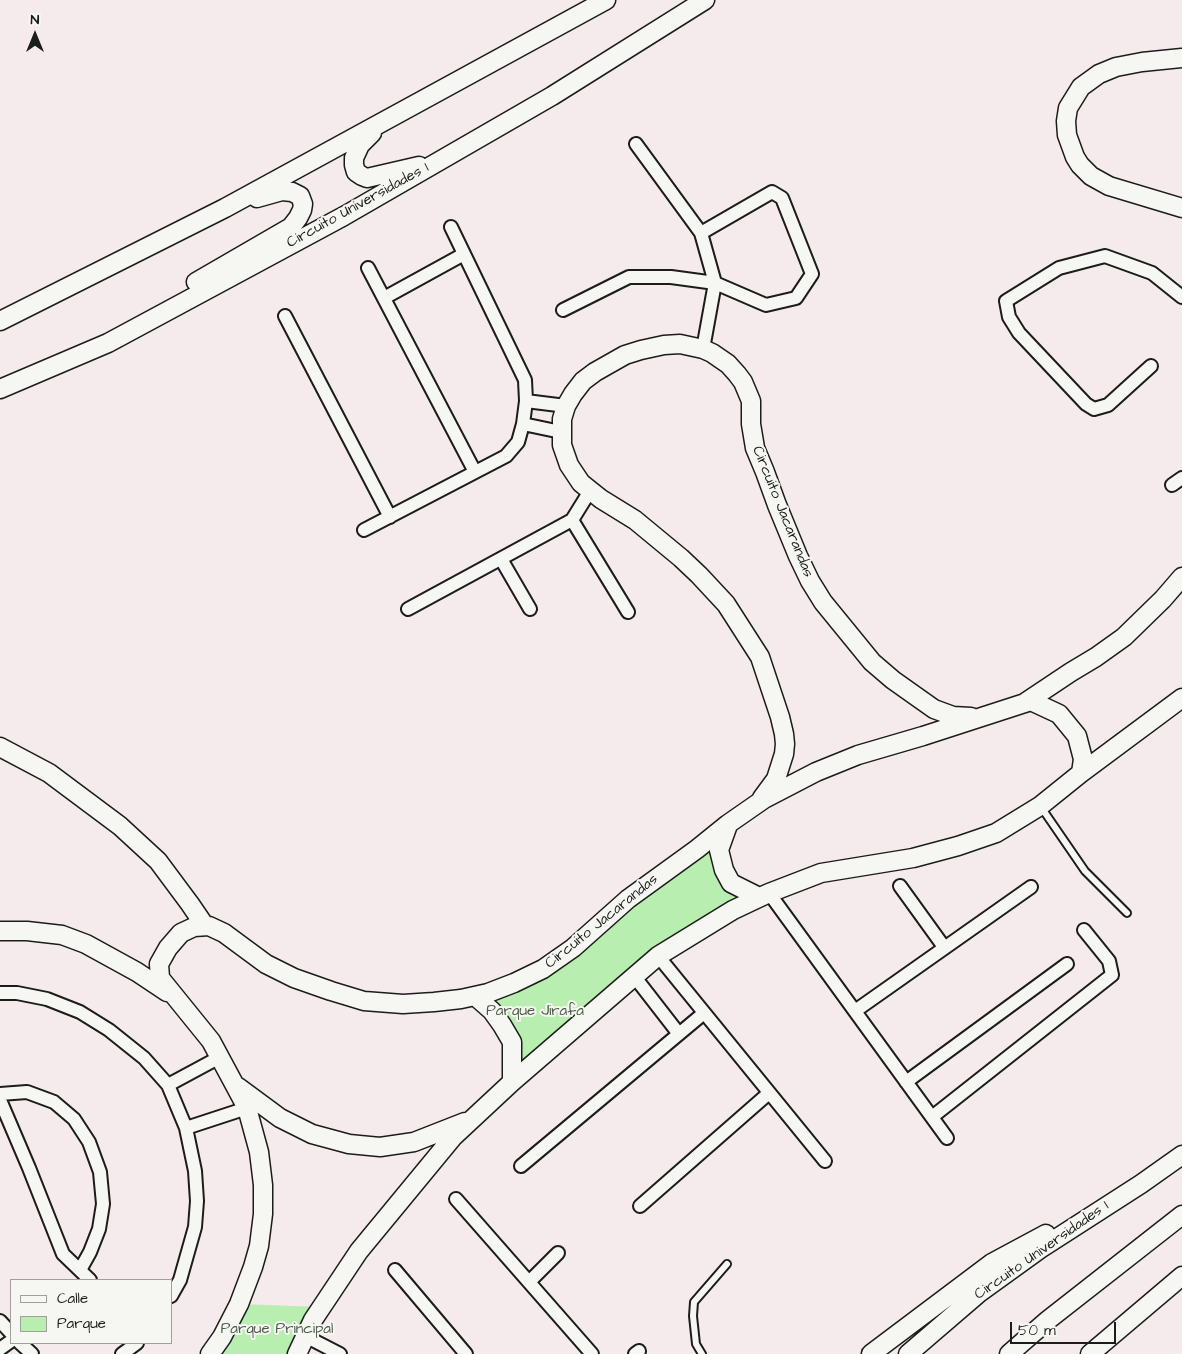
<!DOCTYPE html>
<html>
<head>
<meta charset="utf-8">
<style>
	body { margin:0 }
	#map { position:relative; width:1182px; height:1354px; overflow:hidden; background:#f5ebed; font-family:"Architects Daughter",sans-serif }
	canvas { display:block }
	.legend { position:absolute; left:10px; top:1279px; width:162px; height:65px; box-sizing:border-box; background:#f6f6f2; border:1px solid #9f9f9c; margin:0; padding:6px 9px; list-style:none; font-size:15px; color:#1c1c1c }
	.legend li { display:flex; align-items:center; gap:10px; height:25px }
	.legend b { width:25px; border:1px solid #9f9f9c }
	.north { position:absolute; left:10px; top:10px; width:50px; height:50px; -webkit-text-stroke:4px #f6f6f2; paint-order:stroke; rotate:0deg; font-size:14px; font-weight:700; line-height:20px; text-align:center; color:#1c1c1c }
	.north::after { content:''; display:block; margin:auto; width:18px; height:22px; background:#1c1c1c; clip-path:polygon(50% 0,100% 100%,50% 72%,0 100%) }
	.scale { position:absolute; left:1010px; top:1322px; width:106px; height:22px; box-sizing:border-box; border:2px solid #1c1c1c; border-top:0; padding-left:6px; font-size:15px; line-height:18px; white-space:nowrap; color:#1c1c1c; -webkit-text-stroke:4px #f6f6f2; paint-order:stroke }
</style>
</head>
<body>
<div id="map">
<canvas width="1182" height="1354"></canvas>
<ul class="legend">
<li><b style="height:6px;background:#f6f6f2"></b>Calle</li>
<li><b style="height:14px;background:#b8eeaf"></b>Parque</li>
</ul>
<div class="north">N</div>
<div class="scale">50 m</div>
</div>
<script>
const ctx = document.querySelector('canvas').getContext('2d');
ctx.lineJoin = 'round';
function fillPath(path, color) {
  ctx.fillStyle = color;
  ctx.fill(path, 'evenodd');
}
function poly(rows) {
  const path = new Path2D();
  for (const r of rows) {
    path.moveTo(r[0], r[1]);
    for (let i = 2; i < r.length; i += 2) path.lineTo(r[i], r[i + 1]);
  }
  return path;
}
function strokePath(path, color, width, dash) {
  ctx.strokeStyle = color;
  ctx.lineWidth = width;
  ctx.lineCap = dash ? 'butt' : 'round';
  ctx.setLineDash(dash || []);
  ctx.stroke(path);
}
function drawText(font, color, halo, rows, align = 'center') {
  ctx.font = font + ' "Architects Daughter",sans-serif';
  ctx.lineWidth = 4;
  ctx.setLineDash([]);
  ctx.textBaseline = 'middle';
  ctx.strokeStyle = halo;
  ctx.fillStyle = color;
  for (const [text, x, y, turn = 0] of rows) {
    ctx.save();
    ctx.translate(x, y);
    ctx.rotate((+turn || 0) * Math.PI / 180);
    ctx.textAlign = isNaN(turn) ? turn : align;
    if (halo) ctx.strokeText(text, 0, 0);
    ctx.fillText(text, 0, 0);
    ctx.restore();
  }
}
fillPath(poly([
	[728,824,724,870,759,897,639,971,512,1082,508,1037,475,996,514,983],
	[239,1304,320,1307,297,1354,208,1354]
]), '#b8eeaf');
const lane = poly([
	[1041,807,1085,871,1127,913],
	[702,1354,696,1344,693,1316,694,1302,727,1264]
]);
const street = poly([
	[636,144,701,233,715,283,703,349],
	[368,268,475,472],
	[384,298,464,254],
	[563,310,629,277,671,277,715,283,766,305,796,298,812,274,782,198,772,192,701,233],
	[285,316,390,517],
	[1151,366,1108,405,1094,409,1086,404,1019,333,1009,317,1006,301,1059,268,1105,256,1152,273,1182,297],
	[526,401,566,406],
	[523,424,561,432],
	[1172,485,1182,478],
	[572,520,628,612],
	[364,530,506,456,518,442,523,424,526,401,525,380,451,227],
	[501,559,530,609],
	[408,609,572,520,590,491],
	[900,886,944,947],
	[769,893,947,1138],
	[658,956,825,1161],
	[634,976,679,1034],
	[0,993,17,993,47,999,80,1012,109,1030,144,1058,168,1085,220,1057],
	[855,1011,1031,887],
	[906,1082,1067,964],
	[168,1085,186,1128],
	[0,1094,27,1092,54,1102,74,1119,89,1142,100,1172,103,1204,99,1229,90,1252,80,1270],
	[0,1100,29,1168,63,1254,90,1280],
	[932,1117,1112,975,1109,961,1084,930],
	[521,1166,704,1013],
	[456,1199,592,1354],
	[640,1206,769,1093],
	[395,1270,466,1354],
	[529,1282,558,1253],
	[171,1296,180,1280,195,1227,197,1201,195,1171,186,1128,247,1108],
	[0,1321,11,1333],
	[305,1336,340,1354],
	[20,1343,32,1354],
	[0,1349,11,1341],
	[122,1354,137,1343],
	[635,1354,639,1351]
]);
const secondary = poly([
	[1182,58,1142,62,1116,67,1099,74,1081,87,1068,108,1066,121,1067,135,1075,157,1080,165,1091,176,1109,186,1182,208],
	[372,133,360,145,354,158,354,165,356,172,362,176,367,178,419,166],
	[196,282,291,227,298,218,302,210,303,204,300,196,292,192,282,191,257,198],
	[0,321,225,208,606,0],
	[0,389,108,343,344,216,552,96,705,0],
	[1026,702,1071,672,1096,657,1124,637,1163,599,1182,577],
	[0,747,49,773,120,826,158,861,190,904,205,926],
	[1081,773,1182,698],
	[762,798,776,779,784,754,785,744,784,734,780,717,760,657,726,604,699,575,681,558,635,520,601,499,581,483,569,465,562,445,562,419,566,406,573,394,583,381,595,372,625,355,641,350,664,345,680,344,703,349,712,353,728,364,737,374,743,382,751,401,751,424,755,448,765,472,777,505,798,556,810,581,823,602,872,662,893,680,934,709,953,716,971,717],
	[728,825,719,850,724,870,731,883,759,897],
	[0,931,27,931,62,935,86,944,137,972,167,992],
	[475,996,492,1011,502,1025,512,1042,512,1082],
	[238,1087,280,1118,312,1134,349,1144,380,1147,414,1142,465,1122],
	[210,1354,222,1337,239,1304,253,1267,259,1246,263,1214,263,1185,259,1152,247,1108,211,1041,160,978,159,964,168,948,181,933,194,927,209,926,224,933,266,964,294,978,331,991,364,1001,403,1004,434,1002,461,999,488,993,514,983,543,969,573,948,628,899,697,849,728,824,764,799,816,772,858,755,923,736,1031,701,1059,714,1077,736,1083,759,1081,773,1040,806,996,833,958,846,913,858,821,873,769,893,733,910,658,956,512,1082,453,1137,359,1251,313,1320,297,1354],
	[871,1354,992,1263,1046,1234],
	[908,1354,979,1293,1040,1249,1141,1184,1182,1155],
	[1009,1354,1048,1320,1182,1215],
	[1090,1354,1182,1276]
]);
strokePath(lane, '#1c1c1c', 10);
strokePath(street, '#1c1c1c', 16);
strokePath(secondary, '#1c1c1c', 21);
strokePath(lane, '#f6f6f2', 6);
strokePath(street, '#f6f6f2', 12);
strokePath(secondary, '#f6f6f2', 18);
drawText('15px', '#1c1c1c', '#f6f6f2', [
	["Circuito Universidades 1",358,206,-29],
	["Circuito Jacarandas",782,512,68],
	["Circuito Jacarandas",602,922,-39],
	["Circuito Universidades 1",1042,1251,-35]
]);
drawText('15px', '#4b5b48', '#f6f6f2', [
	["Parque Jirafa",535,1012],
	["Parque Principal",277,1330]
]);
</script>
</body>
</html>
